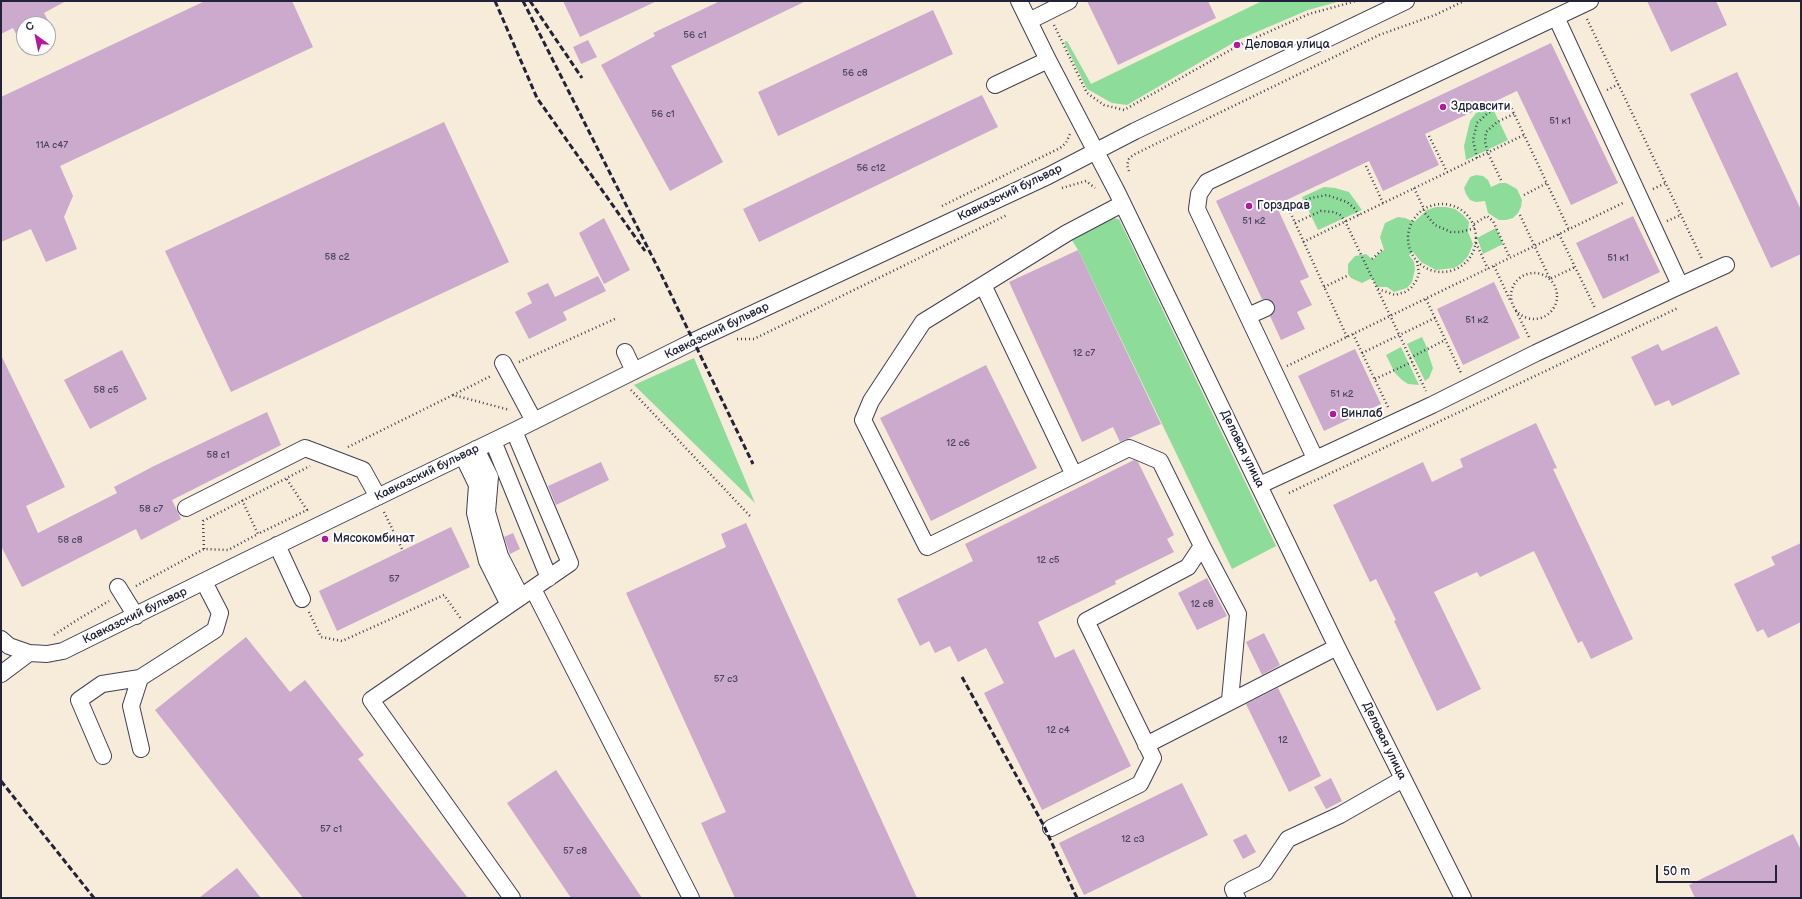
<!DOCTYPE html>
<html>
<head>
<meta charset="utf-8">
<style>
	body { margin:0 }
	#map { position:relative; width:1802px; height:899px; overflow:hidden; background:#f7ebd9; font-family:"Balsamiq Sans",sans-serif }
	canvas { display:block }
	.frame { position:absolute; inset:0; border:2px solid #22223b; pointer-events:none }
	.north { position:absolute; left:16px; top:16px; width:40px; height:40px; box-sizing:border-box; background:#fff; border:1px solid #a7a7b1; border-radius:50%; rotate:327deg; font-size:11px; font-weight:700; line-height:16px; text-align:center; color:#22223b }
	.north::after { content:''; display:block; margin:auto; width:14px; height:18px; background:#b5179e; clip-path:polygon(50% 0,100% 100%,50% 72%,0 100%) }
	.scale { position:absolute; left:1656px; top:865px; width:121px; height:18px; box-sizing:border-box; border:2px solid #22223b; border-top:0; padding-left:5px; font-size:12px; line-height:14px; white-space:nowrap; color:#22223b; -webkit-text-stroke:3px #fff; paint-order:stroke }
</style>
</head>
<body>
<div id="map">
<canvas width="1802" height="899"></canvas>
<div class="frame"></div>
<div class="north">С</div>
<div class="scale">50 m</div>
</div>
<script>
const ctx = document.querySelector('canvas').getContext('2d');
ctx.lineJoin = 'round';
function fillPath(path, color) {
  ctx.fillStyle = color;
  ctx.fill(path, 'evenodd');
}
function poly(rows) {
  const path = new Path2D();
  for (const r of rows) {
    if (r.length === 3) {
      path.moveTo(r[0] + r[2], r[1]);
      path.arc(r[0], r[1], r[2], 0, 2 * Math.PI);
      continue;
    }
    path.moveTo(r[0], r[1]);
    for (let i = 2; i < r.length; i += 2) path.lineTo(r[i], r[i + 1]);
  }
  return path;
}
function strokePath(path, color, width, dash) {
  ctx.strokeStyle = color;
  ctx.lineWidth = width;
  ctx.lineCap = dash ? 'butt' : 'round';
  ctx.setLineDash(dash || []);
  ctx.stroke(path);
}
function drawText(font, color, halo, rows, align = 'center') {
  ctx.font = font + ' "Balsamiq Sans",sans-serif';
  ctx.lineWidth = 4;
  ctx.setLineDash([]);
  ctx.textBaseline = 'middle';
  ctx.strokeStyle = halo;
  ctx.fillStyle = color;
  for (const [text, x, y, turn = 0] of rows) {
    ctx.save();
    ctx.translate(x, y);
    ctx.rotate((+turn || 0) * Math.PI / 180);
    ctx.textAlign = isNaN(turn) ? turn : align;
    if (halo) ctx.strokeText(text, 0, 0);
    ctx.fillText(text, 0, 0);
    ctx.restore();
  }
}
fillPath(poly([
	[1262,1,1341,1,1308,10,1238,40,1127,105,1112,103,1087,89,1064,42,1067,41,1091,84],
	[1487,109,1493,109,1508,140,1466,160,1464,146,1470,121,1476,113],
	[1476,175,1483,176,1488,180,1491,187,1500,183,1506,183,1517,189,1522,200,1521,207,1518,213,1513,218,1506,220,1499,220,1488,213,1485,201,1476,202,1470,200,1466,194,1464,188,1470,177],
	[1324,187,1335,188,1349,192,1362,210,1318,230,1302,197],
	[1436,207,1446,207,1455,209,1463,215,1469,222,1468,232,1473,244,1468,256,1462,263,1454,268,1436,270,1421,262,1413,252,1409,255,1414,262,1415,269,1412,282,1407,288,1394,292,1387,287,1377,287,1372,278,1362,283,1351,278,1348,274,1348,264,1355,256,1366,254,1373,260,1378,254,1384,250,1380,237,1385,223,1398,217,1405,218,1414,222,1427,210],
	[1106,217,1119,219,1276,546,1232,569,1078,250,1070,237],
	[1496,228,1503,244,1483,254,1477,238],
	[1422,337,1428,350,1428,353,1433,368,1429,378,1425,381,1407,344],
	[1401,347,1419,385,1408,384,1402,380,1395,373,1386,355],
	[694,358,755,503,634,385]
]), '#8edc9a');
fillPath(poly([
	[1,1,66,1,44,13,55,34,48,37,48,24,24,24,24,48,27,48,24,50,13,28,1,34],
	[205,1,292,1,313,47,60,166,73,196,64,217,77,249,46,262,31,229,1,242,1,97],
	[563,1,657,1,580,37],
	[720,1,806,1,671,66,723,162,670,191,601,65,655,36,653,33],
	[1087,1,1208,1,1216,18,1118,65],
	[1647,1,1716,1,1727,25,1671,52],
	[933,10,953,54,778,136,758,92],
	[588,40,597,57,581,64,573,47],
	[1551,43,1618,183,1571,205,1517,91,1425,134,1439,165,1383,191,1369,161,1276,205,1309,277,1300,281,1312,305,1297,312,1305,329,1281,340,1270,316,1275,309,1274,304,1267,299,1262,299,1216,201],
	[1737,72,1801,210,1801,254,1771,268,1690,94],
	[982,95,998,127,759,242,743,209],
	[444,122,509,262,231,392,165,251],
	[1633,216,1660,272,1603,299,1576,243],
	[604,218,630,270,604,284,579,233],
	[1078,250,1161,424,1120,442,1113,427,1082,442,1009,282],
	[598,276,606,291,563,312,567,320,529,339,515,312,532,303,527,293,548,283,555,297],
	[1494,282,1520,338,1463,365,1437,309],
	[1717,326,1740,374,1672,406,1669,400,1655,406,1631,357,1658,344,1662,351],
	[1355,349,1381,404,1324,431,1298,376],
	[122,350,147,399,90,429,64,380],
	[1,355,65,487,26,506,38,533,117,493,114,487,154,466,267,412,281,445,172,500,181,519,141,540,136,529,22,587,1,546],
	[986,365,1037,468,931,521,880,418],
	[1536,423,1557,468,1553,469,1633,639,1591,659,1582,641,1578,643,1534,551,1480,577,1477,572,1434,592,1481,689,1437,711,1394,621,1396,620,1376,579,1370,582,1333,505,1423,462,1432,482,1463,467,1460,459],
	[1134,460,1138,462,1174,535,1167,539,1174,552,1115,581,1116,584,1038,622,1055,658,1074,649,1131,766,1042,810,984,693,1004,683,986,648,958,662,950,646,935,653,929,641,920,646,897,599,973,561,965,544],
	[601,462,609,480,556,505,548,486],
	[746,523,917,898,735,898,701,823,726,812,626,593,726,547,721,534],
	[451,527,470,567,337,631,319,591],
	[513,533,520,549,510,554,504,537],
	[1801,543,1801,622,1768,638,1763,629,1757,632,1734,584,1775,565,1771,557],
	[1207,578,1227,616,1197,630,1178,593],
	[1264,633,1280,665,1262,675,1246,642],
	[246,637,290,692,305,680,364,755,358,759,468,898,303,898,155,710],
	[1278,688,1321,776,1289,792,1246,704],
	[556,770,642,898,571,898,507,803],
	[1331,778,1342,801,1326,809,1314,787],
	[1182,783,1208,835,1084,895,1059,843],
	[1246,834,1256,852,1243,859,1233,840],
	[1793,834,1801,850,1801,898,1695,898,1689,885],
	[237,868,261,898,199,898]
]), '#cbaacd');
const minor = poly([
	[1019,1,1048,60,1117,192,1337,647,1463,898],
	[1556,17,1680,285],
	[1029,21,1069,1],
	[995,85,1048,60],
	[983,285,1067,233,1122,204],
	[1248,316,1266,308],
	[625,352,634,371],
	[503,363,534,421],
	[493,441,549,578],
	[476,449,490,477,487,512,500,556,521,597],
	[463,456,477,485,475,513,487,561,509,605],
	[1315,458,1197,209,1199,194,1207,182,1590,1],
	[1260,485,1432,405,1536,353,1675,288,1726,265],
	[186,508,305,448,363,470,378,497],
	[277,545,302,599],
	[1202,546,1238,614,1230,700],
	[118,587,136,616],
	[533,589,691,898],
	[1,639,9,646,29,653,47,654,63,651,245,561,514,431,694,341,1048,176,1135,131,1406,1],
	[1,674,29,653],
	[1146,745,1337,647],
	[141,749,131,706,140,678,215,630,220,613,204,582],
	[103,756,79,700,102,684,140,678],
	[1051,828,1140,784,1153,758,1086,621,1188,567,1202,546,1160,461,1129,448,1074,475,927,547,863,420,871,401,923,322,983,285,1074,475],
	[512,898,371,700,570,563,514,431],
	[1237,898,1233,889,1265,873,1288,839,1340,815,1403,779]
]);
strokePath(minor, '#424053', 18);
strokePath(poly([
	[1587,19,1702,259],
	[1054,25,1087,93,1104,105,1124,110,1241,44,1309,14,1356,1],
	[1607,90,1619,84],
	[1429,136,1447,172],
	[1477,158,1473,140,1477,123,1488,113,1509,103,1569,230],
	[1366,166,1383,203],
	[1129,171,1127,165,1129,159,1133,155,1379,35,1435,15,1464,1],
	[1501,180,1488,153,1485,142,1486,132,1497,122,1514,114],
	[1062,188,1086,181,1095,188],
	[1414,188,1424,209,1424,212,1435,225,1451,232,1461,232,1475,228],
	[1653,189,1666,183],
	[1524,195,1547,183],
	[1442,238,34],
	[1287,205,1347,337],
	[942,206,1060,148,1066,143,1070,134],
	[1288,209,1311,198,1327,195,1347,202,1354,208,1359,215],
	[1520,215,1550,279,1575,267],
	[1667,221,1681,215],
	[1295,223,1321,211,1334,212,1340,215,1345,221,1426,391],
	[1474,224,1487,216,1493,221,1510,258],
	[1559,234,1595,308],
	[1303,242,1524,135],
	[1476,243,1488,269],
	[1372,259,1383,249],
	[1494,266,1510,300],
	[1534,296,23],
	[1324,287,1349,275],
	[1378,289,1395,295,1405,292,1411,288,1416,281,1419,274,1417,261],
	[1426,299,1461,373],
	[1516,311,1530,339],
	[1353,334,1388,407],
	[737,339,754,339,1007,215],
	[1362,353,1435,318],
	[1410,358,1445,340],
	[519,362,617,318],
	[1287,366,1625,202],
	[1375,379,1412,362],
	[631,390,750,516],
	[453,395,491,376],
	[348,447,453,395,510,410],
	[1289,493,1678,308],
	[242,500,258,534,307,510,286,478],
	[384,512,403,551],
	[204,549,203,521,310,466],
	[136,586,204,549,228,550,258,534],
	[309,612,321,637,342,641,444,595,461,619],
	[54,635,77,620,109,601]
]), '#424053', 2.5, [1, 3]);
strokePath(minor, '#fff', 16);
strokePath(poly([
	[495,1,537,98,645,251],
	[523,1,661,274,753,464],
	[530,1,582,78],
	[962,677,1044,826,1077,898],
	[1,781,94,898]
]), '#22223b', 3, [6, 3]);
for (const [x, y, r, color] of [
	[1237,45,4,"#b5179e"],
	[1443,107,4,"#b5179e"],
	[1249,206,4,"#b5179e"],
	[1333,414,4,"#b5179e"],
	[325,539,4,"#b5179e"]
]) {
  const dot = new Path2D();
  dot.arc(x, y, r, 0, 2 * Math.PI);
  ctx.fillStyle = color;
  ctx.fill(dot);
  strokePath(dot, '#fff', 1.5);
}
drawText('10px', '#4c4460', null, [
	["56 с1",695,35],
	["56 с8",855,73],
	["56 с1",663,114],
	["51 к1",1560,121],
	["11А с47",52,145],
	["56 с12",871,168],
	["51 к2",1254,221],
	["58 с2",337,257],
	["51 к1",1618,258],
	["51 к2",1477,320],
	["12 с7",1084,353],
	["58 с5",106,390],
	["51 к2",1342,394],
	["12 с6",958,443],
	["58 с1",218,455],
	["58 с7",151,509],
	["58 с8",70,540],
	["12 с5",1048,560],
	["57",394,579],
	["12 с8",1202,604],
	["57 с3",726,679],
	["12 с4",1058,730],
	["12",1283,740],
	["57 с1",331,829],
	["12 с3",1133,839],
	["57 с8",575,851]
]);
drawText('12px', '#22223b', '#fff', [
	["Деловая улица",1245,45],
	["Здравсити",1451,107],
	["Горздрав",1257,206],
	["Винлаб",1341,414],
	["Мясокомбинат",333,539]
], 'left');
drawText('12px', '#22223b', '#fff', [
	["Кавказский бульвар",1010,193,-26],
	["Кавказский бульвар",717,331,-26],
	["Деловая улица",1242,449,64],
	["Кавказский бульвар",427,473,-26],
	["Кавказский бульвар",135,616,-26],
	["Деловая улица",1384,741,64]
]);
</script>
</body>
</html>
